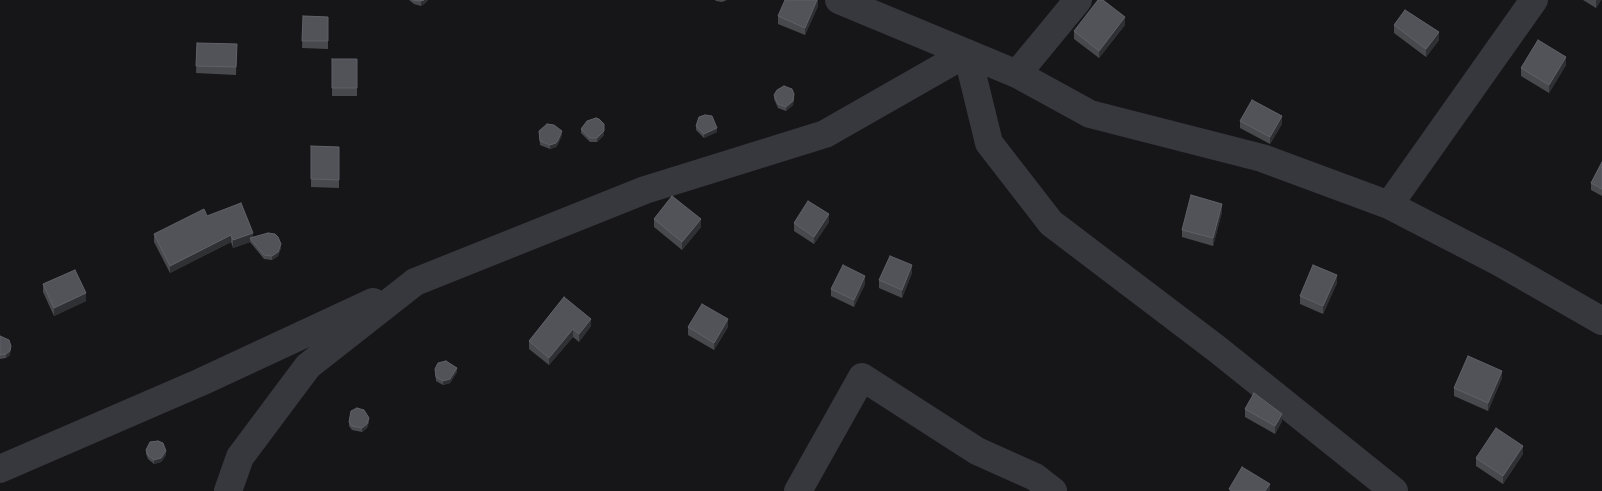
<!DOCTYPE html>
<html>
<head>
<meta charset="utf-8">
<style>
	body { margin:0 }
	canvas { display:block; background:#161618 }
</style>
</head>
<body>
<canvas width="1602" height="491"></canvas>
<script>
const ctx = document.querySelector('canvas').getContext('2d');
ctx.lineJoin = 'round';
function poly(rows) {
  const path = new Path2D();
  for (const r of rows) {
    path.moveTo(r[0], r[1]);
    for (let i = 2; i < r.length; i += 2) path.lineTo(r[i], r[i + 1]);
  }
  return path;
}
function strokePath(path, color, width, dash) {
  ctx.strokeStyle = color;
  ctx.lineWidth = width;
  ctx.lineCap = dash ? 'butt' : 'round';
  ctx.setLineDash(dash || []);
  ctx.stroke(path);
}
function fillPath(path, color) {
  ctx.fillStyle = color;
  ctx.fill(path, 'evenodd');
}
strokePath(poly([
	[839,0,1017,74,1090,114,1262,158,1389,205,1501,263,1602,321],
	[1017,74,1078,0],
	[1389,205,1534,0],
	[0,469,201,382,373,302],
	[228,491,240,457,308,366,415,282,645,190,825,134,967,53,989,143,1051,223,1217,349,1394,491],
	[798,491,862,377,977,451,1035,477,1053,491]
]), '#37383d', 28);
fillPath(poly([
	[409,0,428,0,424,4,421,6,414,4],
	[715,0,727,0,722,2,716,1],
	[818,0,818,6,805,35,778,24,778,16],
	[1583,0,1601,0,1596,8],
	[303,16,328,17,328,49,302,48],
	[1125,25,1099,58,1074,39,1074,31],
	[1394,25,1439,40,1426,57,1394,33],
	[197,43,237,44,236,75,196,73],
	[332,59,357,59,357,96,332,96],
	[1566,65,1549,93,1521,76,1521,68],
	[774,95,794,98,793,105,786,111,778,108,774,99],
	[1240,121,1282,124,1270,144,1240,128],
	[696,126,717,132,704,138,696,130],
	[581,129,604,135,597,142,590,142,581,133],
	[539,131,562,135,558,144,556,147,550,149,540,145],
	[311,146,339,147,339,188,311,187],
	[1602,162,1602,196,1591,190,1591,183],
	[1222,212,1213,246,1182,237,1182,230],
	[207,216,253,237,281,248,278,256,272,260,264,259,250,242,233,248,231,242,170,273,154,242,154,234],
	[654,219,701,227,682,250,654,227],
	[829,222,814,244,794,231,794,223],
	[912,273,902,298,879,288,879,280],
	[1337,283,1323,314,1300,304,1300,296],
	[43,284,86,301,54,316,43,292],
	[865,284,854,307,831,296,831,289],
	[564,297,591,326,579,342,573,337,549,365,529,349,529,341],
	[688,327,728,327,714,350,688,335],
	[0,336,10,355,6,358,0,359],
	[435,369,457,372,450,383,443,385,436,381],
	[1502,378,1488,411,1454,396,1454,388],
	[1245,409,1282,421,1275,434,1245,417],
	[349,422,369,422,367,428,362,432,352,430,349,426],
	[146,450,166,455,161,462,154,464,148,459,146,454],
	[1523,454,1503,484,1476,466,1476,458]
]), '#47494d');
fillPath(poly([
	[424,0,428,0,424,4,421,6,421,1],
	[817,0,818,0,818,6,805,35,805,28],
	[1596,0,1601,0,1596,8],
	[1125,17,1125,25,1099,58,1099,51],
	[1439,32,1439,40,1426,57,1426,49],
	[1566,57,1566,65,1549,93,1549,85],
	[794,94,793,105,786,111,786,107],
	[1282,116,1282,124,1270,144,1270,137],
	[717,128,717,132,704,138,704,134],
	[562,131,562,135,558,144,556,147,550,149,550,145],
	[604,131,604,135,597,142,597,138],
	[1222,204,1222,212,1213,246,1213,238],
	[829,214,829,222,814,244,814,237],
	[701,219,701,227,682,250,682,242],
	[253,233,253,241,250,238,250,242,233,248,233,240],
	[231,235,231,242,170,273,170,266],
	[281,244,281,248,278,256,272,260,272,256],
	[912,265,912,273,902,298,902,290],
	[1337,275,1337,283,1323,314,1323,306],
	[865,276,865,284,854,307,854,300],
	[86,293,86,301,54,316,54,308],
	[591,319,591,326,579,342,579,334],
	[728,319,728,327,714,350,714,343],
	[573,329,573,337,549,365,549,358],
	[11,346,10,355,6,358,6,354],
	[457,368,457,372,450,383,443,385,443,381],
	[1502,371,1502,378,1488,411,1488,403],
	[1282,414,1282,421,1275,434,1275,426],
	[369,418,369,422,367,428,362,432,362,428],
	[1523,446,1523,454,1503,484,1503,476],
	[166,451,166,455,161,462,154,464,154,460],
	[1270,484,1270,491,1265,491]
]), '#2f3033');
const building = poly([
	[413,0,424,0,421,1,413,0],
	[785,0,817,0,805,28,778,16,785,0],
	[1098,0,1103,0,1125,17,1099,51,1074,31,1098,0],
	[1405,10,1439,32,1426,49,1394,25,1405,10],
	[303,16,328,17,328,41,302,41,303,16],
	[1538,40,1566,57,1549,85,1521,68,1538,40],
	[197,43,237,44,236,67,196,66,197,43],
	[332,59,357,59,357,88,332,88,332,59],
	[784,86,792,89,794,94,793,101,786,107,778,104,774,95,777,90,784,86],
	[1252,100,1282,116,1270,137,1240,121,1252,100],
	[705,115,712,116,717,128,704,134,696,126,699,117,705,115],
	[596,118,599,119,604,124,604,131,597,138,590,138,581,129,587,121,596,118],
	[547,124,554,125,562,131,558,140,556,143,550,145,540,141,539,131,547,124],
	[311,146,339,147,339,180,311,179,311,146],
	[1602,162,1602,189,1591,183,1602,162],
	[1191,195,1222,204,1213,238,1182,230,1191,195],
	[672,196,701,219,682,242,654,219,672,196],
	[808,201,829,214,814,237,794,223,808,201],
	[241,203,253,233,233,240,231,235,170,266,154,234,204,209,207,216,241,203],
	[268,233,275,234,278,237,281,244,278,252,272,256,264,255,250,238,268,233],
	[890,256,912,265,902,290,879,280,890,256],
	[843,265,865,276,854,300,831,289,843,265],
	[1313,265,1337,275,1323,306,1300,296,1313,265],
	[75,270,86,293,54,308,43,284,75,270],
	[564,297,591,319,579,334,573,329,549,358,529,341,564,297],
	[702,304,728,319,714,343,688,327,702,304],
	[0,336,9,340,11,346,10,351,6,354,0,355,0,336],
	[1468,356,1502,371,1488,403,1454,388,1468,356],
	[446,361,457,368,450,379,443,381,436,377,435,369,438,363,446,361],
	[1254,393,1282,414,1275,426,1245,409,1254,393],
	[357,408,364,410,369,418,367,424,362,428,352,426,349,422,351,411,357,408],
	[1496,428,1523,446,1503,476,1476,458,1496,428],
	[158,441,163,443,166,451,161,458,154,460,148,455,146,450,150,442,158,441],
	[1242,467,1270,484,1265,491,1231,491,1229,489,1242,467]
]);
fillPath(building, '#525359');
strokePath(building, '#5f6168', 1);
</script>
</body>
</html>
